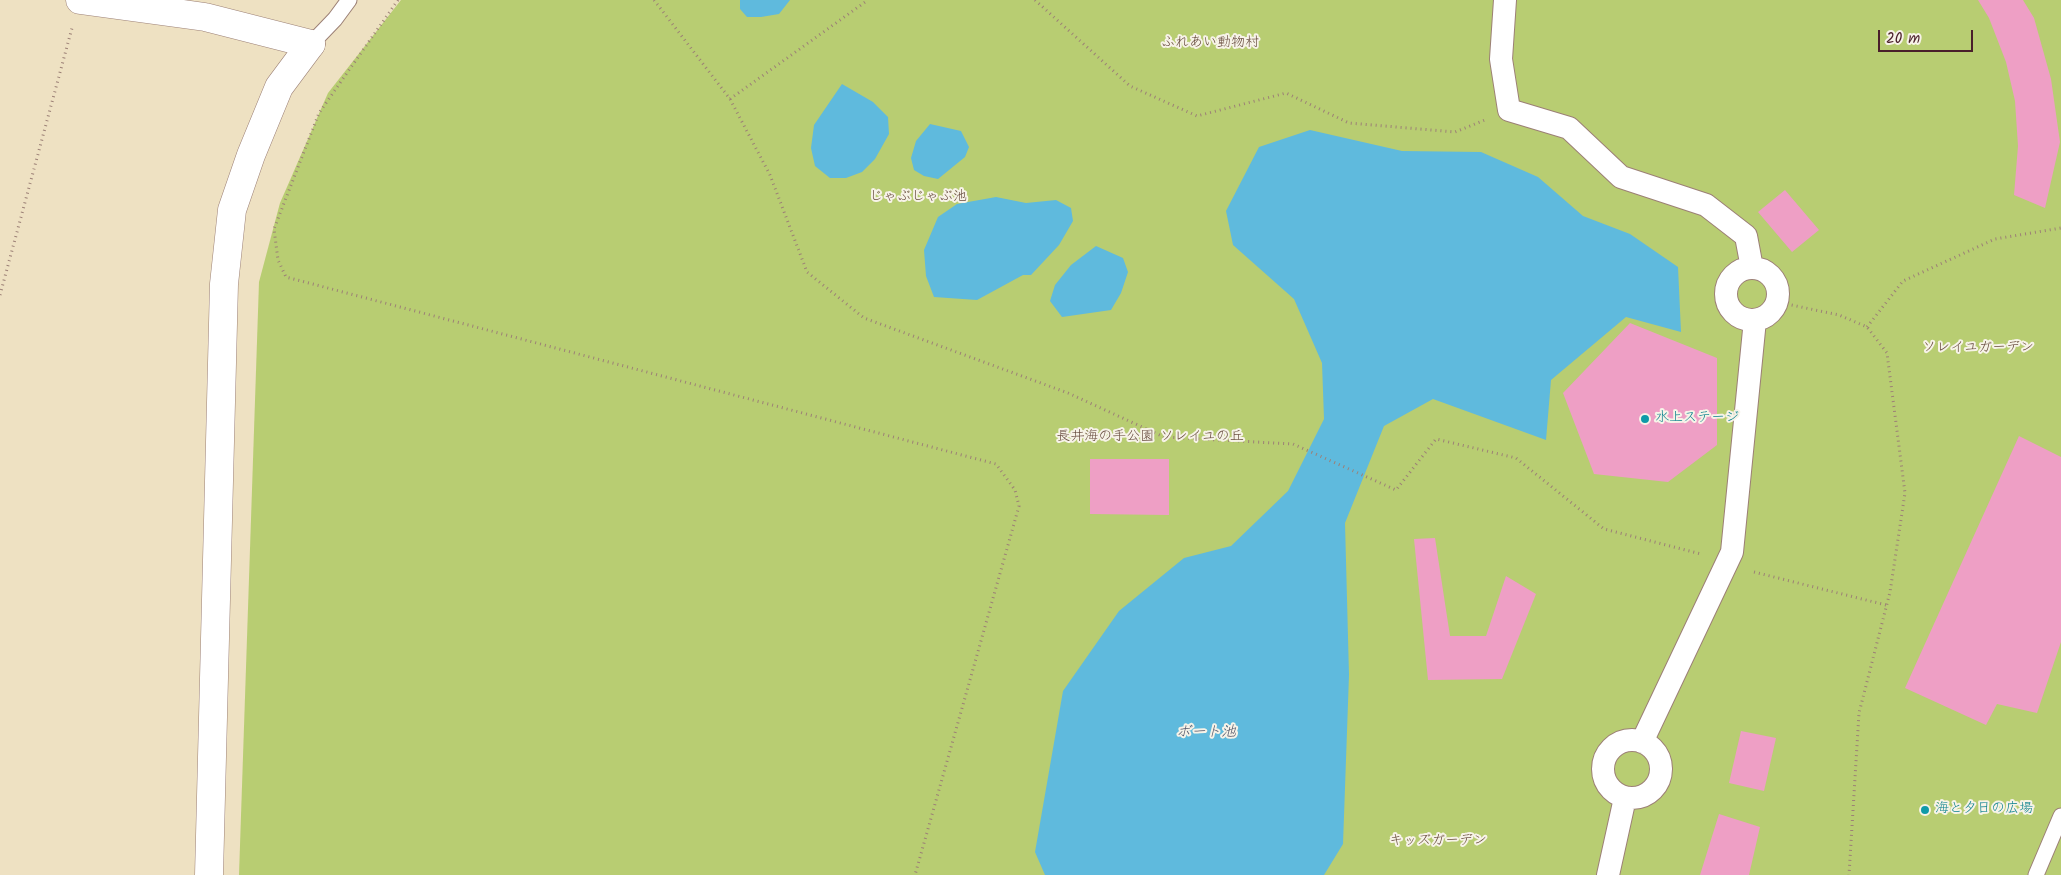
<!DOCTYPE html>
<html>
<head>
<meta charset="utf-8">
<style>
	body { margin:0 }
	#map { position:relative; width:2061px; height:875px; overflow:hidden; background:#eee1c2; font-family:Kalam,sans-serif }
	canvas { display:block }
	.scale { position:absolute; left:1878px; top:30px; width:95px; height:22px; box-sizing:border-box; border:2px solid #4a1f2b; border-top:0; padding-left:6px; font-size:15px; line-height:18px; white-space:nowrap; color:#4a1f2b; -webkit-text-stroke:4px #f7f3e8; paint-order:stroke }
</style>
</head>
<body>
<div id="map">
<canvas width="2061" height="875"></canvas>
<div class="scale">20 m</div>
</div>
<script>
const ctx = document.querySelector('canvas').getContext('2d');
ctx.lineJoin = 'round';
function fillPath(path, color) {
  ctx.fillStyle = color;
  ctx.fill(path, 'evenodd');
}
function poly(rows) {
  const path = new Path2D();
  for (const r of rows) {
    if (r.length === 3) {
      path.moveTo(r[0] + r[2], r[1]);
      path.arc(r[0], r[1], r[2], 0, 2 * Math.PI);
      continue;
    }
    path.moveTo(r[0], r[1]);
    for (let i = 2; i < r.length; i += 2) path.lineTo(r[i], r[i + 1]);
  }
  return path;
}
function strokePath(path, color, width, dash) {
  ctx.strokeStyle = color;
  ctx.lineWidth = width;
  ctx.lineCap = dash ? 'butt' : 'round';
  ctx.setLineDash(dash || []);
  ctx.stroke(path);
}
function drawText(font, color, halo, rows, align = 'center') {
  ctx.font = font + ' Kalam,"Klee One",sans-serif';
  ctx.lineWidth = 4;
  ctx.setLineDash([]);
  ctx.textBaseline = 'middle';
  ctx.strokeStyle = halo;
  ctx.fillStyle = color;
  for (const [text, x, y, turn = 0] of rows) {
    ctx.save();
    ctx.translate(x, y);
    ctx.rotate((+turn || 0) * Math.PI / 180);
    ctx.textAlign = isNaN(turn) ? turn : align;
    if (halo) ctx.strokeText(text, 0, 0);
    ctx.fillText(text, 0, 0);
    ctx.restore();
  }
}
fillPath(poly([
	[401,0,2061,0,2061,875,239,875,259,282,280,203,328,93]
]), '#b8cd72');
fillPath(poly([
	[740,0,790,0,779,14,761,17,747,17,740,9],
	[842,84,873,102,888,117,889,134,875,159,862,172,846,178,830,178,815,166,811,148,814,125],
	[930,124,961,131,969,147,965,157,938,179,924,176,914,170,911,158,916,141],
	[1310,130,1402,151,1481,152,1538,177,1583,216,1630,234,1678,267,1681,332,1626,317,1551,380,1546,440,1433,399,1384,426,1345,523,1349,675,1343,844,1324,875,1045,875,1035,852,1063,691,1119,611,1184,558,1231,546,1288,491,1324,419,1322,363,1294,299,1233,245,1226,211,1259,147],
	[996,197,1026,203,1056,200,1071,208,1073,221,1059,245,1031,275,1023,275,977,300,934,297,926,276,924,250,938,217,957,204],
	[1096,246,1123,258,1128,272,1121,293,1111,310,1062,317,1050,301,1055,285,1071,265]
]), '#5fbadd');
fillPath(poly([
	[1978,0,2023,0,2034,18,2051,79,2060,142,2045,208,2014,195,2018,146,2015,101,2006,62,1989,18],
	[1785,190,1819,230,1792,252,1758,212],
	[1630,323,1717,358,1717,445,1668,482,1594,474,1563,393],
	[2019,436,2061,457,2061,642,2037,713,1997,704,1986,725,1905,688],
	[1090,459,1169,459,1169,515,1090,514],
	[1435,538,1450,636,1486,636,1506,576,1536,594,1502,679,1428,680,1414,539],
	[1741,731,1776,738,1764,791,1729,783],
	[1719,814,1760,827,1749,875,1700,875]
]), '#ee9fc5');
const service = poly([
	[311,44,335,19,349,0],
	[2036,875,2061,816]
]);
const pedestrian = poly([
	[1505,0,1501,59,1509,110,1569,128,1621,177,1706,205,1746,236,1752,268],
	[1752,294,26],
	[1632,769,29],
	[1642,742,1732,552,1755,320],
	[1608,875,1625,798]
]);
const minor = poly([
	[80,0,205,17,311,44]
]);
const tertiary = poly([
	[209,875,224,284,232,210,251,155,279,87,311,44]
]);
strokePath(service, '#9c8076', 17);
strokePath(pedestrian, '#9c8076', 24);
strokePath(minor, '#9c8076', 29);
strokePath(tertiary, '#9c8076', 29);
strokePath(poly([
	[398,0,319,113,274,229,278,260,286,277,996,464,1015,490,1019,506,915,875],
	[654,0,730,99,770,175,807,272,864,318,1068,393,1164,437,1293,444,1396,490,1436,439,1516,458,1604,529,1701,554],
	[1035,0,1130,86,1197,116,1286,93,1349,123,1455,132,1485,120],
	[730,99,868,0],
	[0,295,72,28],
	[1777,302,1839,315,1867,327,1887,353,1905,493,1890,592,1859,713,1849,875],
	[1867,327,1903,281,1995,239,2061,228],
	[1754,572,1886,605]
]), '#9c8076', 3, [1, 4]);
strokePath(service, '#fff', 15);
strokePath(pedestrian, '#fff', 22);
strokePath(minor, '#fff', 28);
strokePath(tertiary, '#fff', 28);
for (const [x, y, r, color] of [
	[1645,419,5,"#0f9aa8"],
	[1925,810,5,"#0f9aa8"]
]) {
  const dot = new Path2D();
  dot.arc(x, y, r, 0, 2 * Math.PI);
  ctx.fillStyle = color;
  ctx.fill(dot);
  strokePath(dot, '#f7f3e8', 2);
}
drawText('14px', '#664a3d', '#f7f3e8', [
	["ふれあい動物村",1210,44],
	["じゃぶじゃぶ池",918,198],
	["ソレイユガーデン",1978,349],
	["長井海の手公園 ソレイユの丘",1150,438],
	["キッズガーデン",1438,842]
]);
drawText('14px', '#0d838f', '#f7f3e8', [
	["水上ステージ",1655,419],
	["海と夕日の広場",1935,810]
], 'left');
drawText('italic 15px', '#515569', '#f7f3e8', [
	["ボート池",1206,733]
]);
</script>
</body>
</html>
